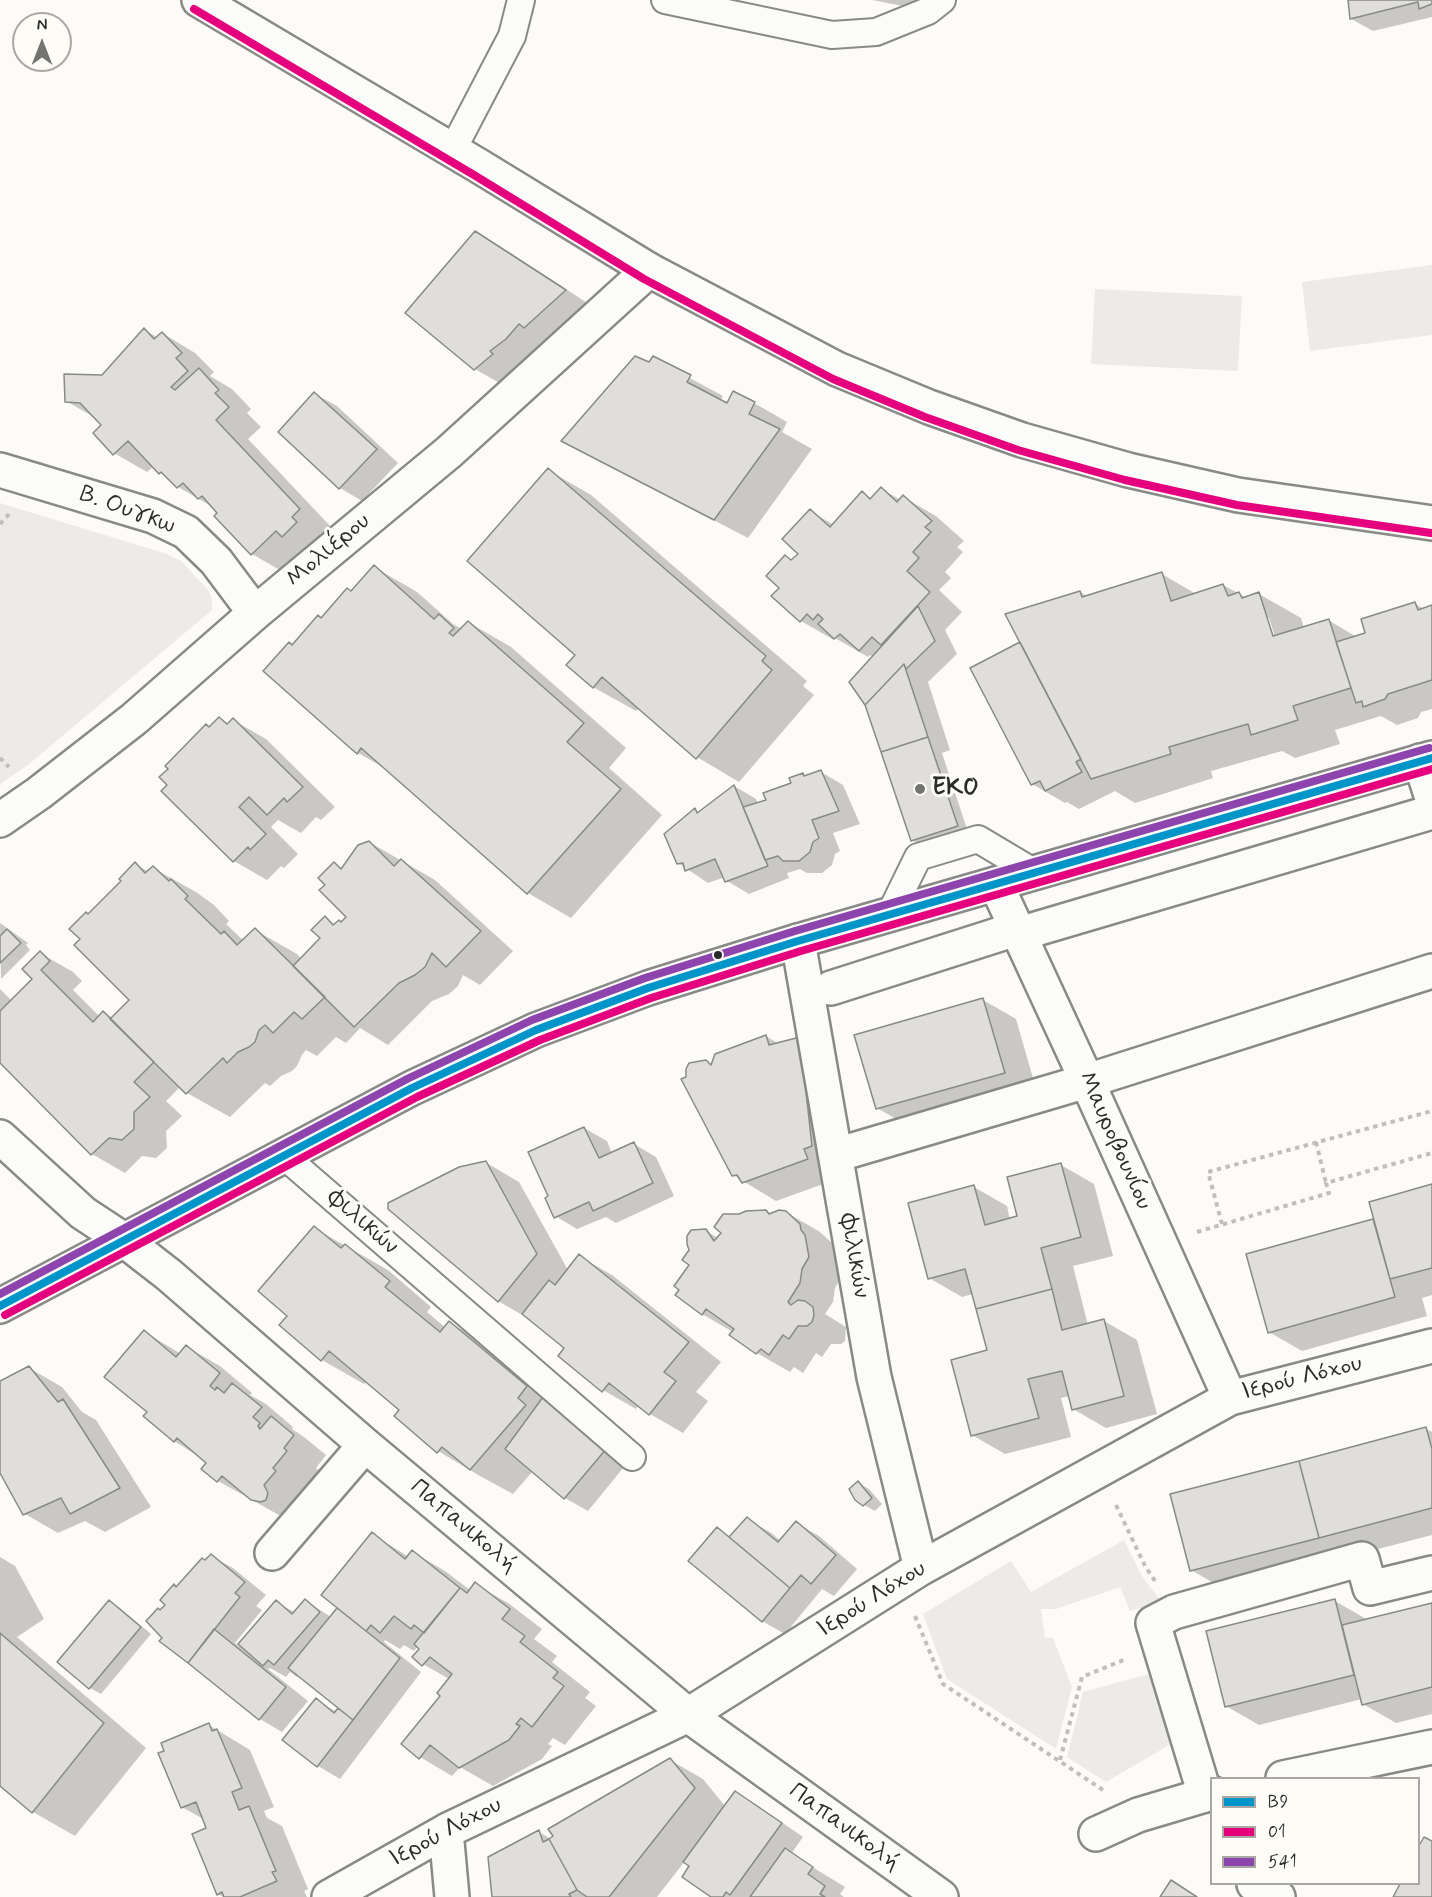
<!DOCTYPE html>
<html>
<head>
<meta charset="utf-8">
<style>
	body { margin:0 }
	#map { position:relative; width:1432px; height:1897px; overflow:hidden; background:#fcfbf8; font-family:Mynerve,sans-serif }
	canvas { display:block }
	.legend { position:absolute; left:1210px; top:1777px; width:210px; height:108px; box-sizing:border-box; background:#fdfcf7; border:2px solid #a9a8a5; margin:0; padding:8px 10px; list-style:none; font-size:18px; color:#2b2b2b }
	.legend li { display:flex; align-items:center; gap:12px; height:30px }
	.legend b { width:30px; border:2px solid #a9a8a5 }
	.north { position:absolute; left:12px; top:12px; width:60px; height:60px; box-sizing:border-box; background:#fdfcf7; border:2px solid #a9a8a5; border-radius:50%; rotate:0deg; font-size:16px; font-weight:700; line-height:24px; text-align:center; color:#2b2b2b }
	.north::after { content:''; display:block; margin:auto; width:21px; height:27px; background:#747473; clip-path:polygon(50% 0,100% 100%,50% 72%,0 100%) }
</style>
</head>
<body>
<div id="map">
<canvas width="1432" height="1897"></canvas>
<ul class="legend">
<li><b style="height:8px;background:#0095c8"></b>Β9</li>
<li><b style="height:8px;background:#e5007d"></b>01</li>
<li><b style="height:8px;background:#8e44ad"></b>541</li>
</ul>
<div class="north">N</div>
</div>
<script>
const ctx = document.querySelector('canvas').getContext('2d');
ctx.lineJoin = 'round';
function fillPath(path, color) {
  ctx.fillStyle = color;
  ctx.fill(path, 'evenodd');
}
function poly(rows) {
  const path = new Path2D();
  for (const r of rows) {
    path.moveTo(r[0], r[1]);
    for (let i = 2; i < r.length; i += 2) path.lineTo(r[i], r[i + 1]);
  }
  return path;
}
function strokePath(path, color, width, dash) {
  ctx.strokeStyle = color;
  ctx.lineWidth = width;
  ctx.lineCap = dash ? 'butt' : 'round';
  ctx.setLineDash(dash || []);
  ctx.stroke(path);
}
function drawText(font, color, halo, rows, align = 'center') {
  ctx.font = font + ' Mynerve,sans-serif';
  ctx.lineWidth = 6;
  ctx.setLineDash([]);
  ctx.textBaseline = 'middle';
  ctx.strokeStyle = halo;
  ctx.fillStyle = color;
  for (const [text, x, y, turn = 0] of rows) {
    ctx.save();
    ctx.translate(x, y);
    ctx.rotate((+turn || 0) * Math.PI / 180);
    ctx.textAlign = isNaN(turn) ? turn : align;
    if (halo) ctx.strokeText(text, 0, 0);
    ctx.fillText(text, 0, 0);
    ctx.restore();
  }
}
fillPath(poly([
	[1432,265,1432,335,1310,351,1302,282],
	[1095,289,1242,296,1238,371,1091,364],
	[0,503,167,554,181,561,209,591,212,599,212,610,28,765,0,784],
	[1124,1540,1143,1578,1162,1602,1130,1611,1120,1587,1056,1609,1041,1609,1045,1637,1053,1638,1072,1687,1056,1749,947,1679,923,1614,1011,1561,1031,1592],
	[1156,1672,1178,1740,1106,1782,1067,1757,1083,1692]
]), '#ecebe8');
fillPath(poly([
	[872,0,947,0,944,14],
	[1349,0,1432,0,1432,17,1373,31,1351,19],
	[476,233,509,252,598,310,508,388,475,369],
	[145,330,158,338,162,333,195,353,214,372,210,376,232,389,251,409,247,413,261,427,248,439,332,528,285,573,252,554,219,513,211,506,178,487,154,466,147,472,114,453,103,425,97,419,66,401,102,377],
	[653,358,723,396,720,401,728,405,734,393,754,403,787,422,782,432,812,449,748,538,596,459,564,441,650,364],
	[315,394,337,406,398,463,362,501,340,488,280,432],
	[548,470,591,495,807,681,803,686,814,695,739,782,697,757,639,708,636,711,593,687,577,655],
	[881,489,901,500,903,497,936,516,964,541,957,547,963,552,945,572,951,578,939,590,962,612,945,630,957,654,928,682,950,750,942,753,968,832,923,846,912,840,873,657,870,655,868,657,835,638,834,640,801,621,781,588,793,561,800,554,810,511,834,525,862,493,872,499],
	[374,567,417,592,453,624,462,629,468,622,511,647,626,748,609,768,662,815,571,918,528,893,388,770,358,753,265,671,352,593],
	[1162,574,1196,594,1223,585,1247,598,1259,594,1301,618,1304,628,1328,620,1357,637,1367,634,1415,604,1424,609,1432,607,1432,709,1421,712,1418,718,1397,725,1381,716,1335,730,1340,744,1295,758,1282,751,1211,771,1213,778,1135,803,1115,791,1079,809,1067,802,1065,803,1032,784,1022,643,1080,592,1088,597],
	[1265,618,1269,618,1277,643,1274,644],
	[220,719,229,724,233,720,266,739,335,807,321,820,316,817,301,833,278,820,271,827,298,854,284,868,281,866,267,880,234,861,163,791,169,785,210,728],
	[821,772,843,785,860,824,833,833,840,851,835,854,832,865,822,873,807,873,800,869,787,873,789,878,749,894,727,881,725,877,708,883,678,863,695,810,700,812,734,786,756,799,758,804,768,800,793,784,802,775,807,777],
	[369,842,435,880,513,951,480,985,463,975,458,986,449,994,432,1001,388,1045,360,1028,346,1043,336,1037,317,1056,306,1050,302,1055,297,1066,292,1071,281,1076,270,1086,265,1083,230,1117,187,1093,181,1086,166,1101,182,1116,166,1131,167,1148,156,1158,142,1156,125,1173,92,1154,0,1061,0,989,12,1001,34,979,40,953,73,972,82,981,73,990,100,1017,104,1013,113,1018,131,1000,82,939,88,916,123,881,135,864,149,872,153,868,196,892,214,905,229,921,226,924,244,941,255,930,297,954,302,959,322,938,325,918,336,925,342,923,348,917,327,885,334,864,343,869],
	[0,923,28,943,26,945,30,950,1,979],
	[983,1000,1016,1019,1037,1092,910,1127,877,1108],
	[766,1036,779,1044,800,1039,840,1178,776,1201,733,1175,712,1066],
	[584,1128,607,1141,612,1154,634,1144,656,1157,674,1196,616,1223,606,1217,577,1229,555,1216],
	[485,1162,519,1182,568,1270,579,1256,612,1275,721,1362,696,1392,708,1401,683,1433,650,1414,639,1405,636,1409,603,1390,567,1348,531,1320,498,1301],
	[1061,1165,1094,1184,1113,1256,1073,1266,1088,1325,1104,1321,1137,1340,1157,1414,1106,1428,1073,1409,1070,1396,1061,1398,1071,1437,1005,1454,972,1435,989,1351,973,1294,962,1297,929,1278,974,1187,1007,1206,1010,1220,1019,1217],
	[1432,1186,1432,1295,1422,1298,1427,1316,1302,1351,1269,1332,1248,1255,1375,1220],
	[766,1212,771,1215,786,1212,820,1232,833,1244,834,1250,838,1255,841,1277,835,1288,833,1302,825,1314,846,1327,845,1341,841,1344,831,1344,822,1357,816,1353,803,1373,794,1367,790,1372,757,1353,733,1332,702,1314,691,1264,706,1231,718,1238],
	[314,1228,388,1270,431,1307,427,1312,446,1328,450,1323,492,1347,628,1462,588,1511,565,1498,533,1471,513,1494,480,1476,438,1451,401,1410,367,1381,364,1384,322,1360,289,1316],
	[145,1332,181,1354,187,1347,220,1366,252,1393,250,1395,266,1404,293,1427,292,1429,304,1437,326,1455,316,1468,319,1471,305,1488,308,1491,286,1519,218,1481,203,1469,209,1463,174,1441,149,1412],
	[29,1368,62,1387,82,1412,96,1420,151,1507,105,1532,85,1521,58,1533,25,1514,0,1470,0,1383],
	[1426,1429,1432,1432,1432,1535,1224,1589,1191,1570],
	[858,1483,869,1489,882,1504,875,1511,864,1505],
	[747,1519,770,1532,781,1541,796,1523,819,1536,857,1569,834,1596,822,1589,785,1634,762,1621,717,1529,731,1537],
	[372,1534,409,1557,413,1552,445,1571,470,1590,475,1584,508,1603,542,1629,534,1639,557,1656,552,1662,590,1692,585,1698,596,1706,565,1745,553,1738,548,1744,552,1746,542,1759,493,1786,460,1767,452,1776,420,1757,449,1679,423,1664,421,1648,418,1646,414,1651,404,1645,400,1649,385,1640,384,1642,421,1672,340,1779,318,1766,284,1740,316,1700,337,1712,340,1708,299,1675,297,1677,290,1672,286,1677,270,1668,268,1669,308,1701,282,1732,260,1719,162,1641,164,1638,161,1611,177,1588,211,1556,233,1568,266,1595,256,1606,262,1610,235,1643,239,1646,276,1602,296,1613,306,1601,331,1617,339,1607],
	[0,1557,15,1566,44,1619,17,1637,146,1748,75,1836,33,1812,0,1784],
	[1335,1601,1368,1620,1432,1604,1432,1714,1396,1723,1363,1704,1362,1699,1259,1725,1226,1706],
	[109,1602,120,1608,151,1634,101,1694,90,1688,59,1662],
	[209,1725,250,1750,274,1807,264,1811,267,1818,282,1826,308,1889,304,1891,307,1897,223,1897,218,1894,208,1828,205,1820,182,1807],
	[670,1760,703,1779,725,1806,735,1793,757,1805,803,1837,791,1854,845,1887,840,1894,844,1897,713,1897,691,1866,685,1861,657,1897,494,1897,539,1832,551,1839]
]), '#0003');
const building = poly([
	[1348,0,1432,0,1432,4,1419,9,1418,2,1350,19,1348,0],
	[475,231,566,290,524,328,519,324,506,339,490,351,493,354,474,370,405,313,475,231],
	[144,328,154,339,162,332,182,353,176,358,188,371,171,387,175,390,199,368,219,390,215,393,229,407,216,420,300,509,292,517,297,522,282,537,276,531,251,555,214,516,217,513,202,496,198,499,183,483,177,488,161,472,159,474,128,441,113,455,93,433,101,425,80,403,65,402,64,374,102,375,144,328],
	[635,356,649,362,653,356,691,375,687,382,727,403,733,391,755,402,749,414,780,429,714,520,561,441,635,356],
	[314,392,377,449,339,489,278,432,314,392],
	[548,468,766,656,762,661,772,670,696,759,602,677,593,688,566,665,575,655,467,561,548,468],
	[881,487,897,502,903,495,932,521,925,527,931,532,913,552,919,558,907,571,930,592,881,645,872,637,859,651,840,634,834,639,818,624,823,619,818,614,813,620,807,614,800,622,771,596,779,588,766,576,785,555,791,560,798,554,782,539,810,509,830,527,862,491,870,499,881,487],
	[374,565,434,619,439,614,454,628,449,633,453,636,468,621,584,723,567,742,621,789,527,894,361,748,357,754,263,671,289,642,292,645,318,615,321,618,347,588,351,591,374,565],
	[1162,572,1171,601,1223,584,1228,596,1239,592,1242,598,1259,592,1273,636,1329,619,1351,688,1293,706,1298,720,1251,735,1248,724,1169,747,1171,754,1091,779,1005,614,1080,591,1082,597,1162,572],
	[1415,602,1418,610,1432,605,1432,680,1388,694,1385,699,1363,707,1362,701,1356,703,1336,642,1365,633,1361,619,1415,602],
	[918,606,935,641,906,669,904,664,865,705,849,682,918,606],
	[1020,642,1081,759,1076,762,1082,772,1045,791,1040,781,1031,785,970,668,1020,642],
	[904,664,928,737,881,752,865,705,904,664],
	[219,717,227,724,233,718,303,787,287,802,284,798,267,815,249,797,239,807,266,834,250,850,248,847,233,862,161,791,167,785,159,777,168,769,165,766,206,724,209,727,219,717],
	[928,737,958,826,911,841,881,752,928,737],
	[821,770,839,811,812,820,819,838,813,842,810,852,799,861,783,861,778,856,765,860,743,807,766,800,763,793,791,783,789,778,803,773,804,776,821,770],
	[734,785,768,866,725,882,715,859,685,871,683,863,677,864,664,834,695,808,697,813,734,785],
	[369,841,394,866,401,859,481,931,446,967,432,953,425,967,415,975,399,983,354,1027,293,966,320,938,311,930,325,916,333,925,339,920,341,922,346,917,319,890,325,885,318,878,334,862,341,869,358,845,369,841],
	[135,862,145,873,153,866,169,881,171,879,188,896,185,899,221,934,224,931,237,945,255,928,325,997,302,1019,294,1012,273,1033,265,1025,259,1030,255,1042,249,1047,238,1052,227,1063,223,1058,186,1094,110,1019,129,1000,74,945,80,939,69,929,86,912,88,914,121,881,119,879,135,862],
	[7,929,21,943,0,963,0,936,7,929],
	[40,951,50,961,41,970,93,1022,103,1011,154,1062,134,1082,150,1097,134,1112,134,1129,122,1140,109,1138,91,1155,0,1063,0,1011,32,979,22,969,40,951],
	[983,998,1005,1073,876,1109,854,1035,983,998],
	[766,1035,769,1045,800,1037,812,1146,804,1149,808,1159,742,1183,737,1175,732,1176,681,1079,686,1077,686,1069,689,1063,706,1060,711,1065,715,1054,766,1035],
	[584,1127,599,1158,634,1142,653,1183,593,1211,589,1202,554,1218,545,1198,548,1196,528,1152,584,1127],
	[486,1161,537,1254,498,1302,388,1209,388,1203,459,1167,486,1161],
	[1061,1163,1081,1237,1041,1248,1052,1289,976,1309,965,1269,928,1279,908,1203,974,1185,985,1225,1017,1216,1007,1177,1061,1163],
	[1432,1184,1432,1268,1390,1279,1369,1202,1432,1184],
	[766,1210,769,1214,779,1210,786,1211,800,1224,801,1230,805,1235,809,1257,802,1269,800,1283,788,1302,791,1305,798,1300,805,1301,813,1307,814,1315,812,1322,807,1326,798,1326,789,1339,783,1335,769,1355,761,1349,756,1354,729,1335,734,1329,706,1309,702,1315,675,1295,679,1290,674,1286,689,1265,682,1260,689,1250,687,1244,687,1236,691,1230,706,1229,714,1241,721,1233,714,1227,723,1214,739,1214,746,1211,766,1210],
	[1373,1219,1395,1297,1268,1333,1246,1254,1373,1219],
	[314,1226,341,1248,345,1244,390,1281,385,1287,440,1332,449,1321,527,1386,518,1398,526,1405,470,1470,442,1447,437,1453,394,1416,399,1410,329,1351,321,1361,279,1325,287,1316,258,1291,314,1226],
	[579,1254,689,1342,664,1372,676,1381,649,1415,609,1383,602,1392,558,1356,564,1348,522,1314,549,1280,555,1285,579,1254],
	[1052,1289,1062,1330,1104,1319,1124,1396,1072,1410,1062,1371,1028,1379,1039,1418,971,1436,951,1360,987,1350,976,1309,1052,1289],
	[144,1330,176,1357,186,1345,220,1373,210,1386,215,1390,217,1387,224,1393,232,1383,262,1407,253,1417,260,1423,258,1426,260,1429,271,1416,294,1435,284,1448,287,1451,273,1468,276,1471,264,1485,268,1493,266,1500,261,1502,251,1500,222,1476,217,1482,201,1469,206,1463,177,1438,174,1442,143,1416,147,1412,104,1377,144,1330],
	[29,1366,58,1402,63,1399,120,1488,70,1514,61,1498,23,1515,0,1473,0,1381,29,1366],
	[543,1397,607,1448,564,1499,505,1449,543,1397],
	[1426,1427,1432,1449,1432,1508,1319,1538,1299,1461,1426,1427],
	[1299,1461,1319,1538,1190,1571,1170,1494,1299,1461],
	[858,1481,872,1498,863,1506,855,1500,849,1489,858,1481],
	[747,1517,778,1542,796,1521,836,1555,811,1584,801,1575,790,1588,729,1537,747,1517],
	[717,1527,790,1588,762,1622,688,1561,717,1527],
	[372,1532,405,1559,412,1550,460,1588,424,1633,414,1625,411,1629,394,1616,380,1633,371,1625,366,1631,321,1595,372,1532],
	[211,1554,245,1582,235,1593,240,1597,188,1663,159,1641,162,1638,146,1621,158,1608,160,1610,165,1605,160,1600,174,1584,176,1587,202,1558,205,1560,211,1554],
	[475,1582,510,1609,502,1619,525,1636,520,1642,558,1672,553,1678,564,1686,532,1727,521,1718,516,1724,520,1726,509,1740,459,1768,430,1745,419,1759,401,1744,440,1696,437,1693,452,1674,430,1657,422,1666,412,1657,419,1649,414,1644,460,1588,467,1593,475,1582],
	[305,1599,320,1612,274,1665,268,1660,263,1666,238,1644,276,1600,292,1614,305,1599],
	[1335,1599,1354,1675,1225,1707,1206,1631,1335,1599],
	[109,1600,141,1627,89,1689,57,1662,109,1600],
	[1432,1603,1432,1687,1362,1705,1342,1625,1432,1603],
	[337,1608,400,1658,353,1720,288,1668,337,1608],
	[214,1629,286,1687,259,1720,188,1663,214,1629],
	[0,1633,104,1723,32,1813,0,1786,0,1633],
	[316,1698,334,1713,338,1708,353,1720,317,1767,282,1740,316,1698],
	[209,1723,212,1731,217,1729,242,1788,232,1792,239,1810,249,1806,276,1871,272,1872,277,1881,240,1897,224,1897,222,1892,217,1895,192,1834,206,1828,196,1802,181,1808,158,1753,164,1751,161,1743,209,1723],
	[670,1758,695,1788,609,1897,587,1897,577,1890,549,1839,553,1836,548,1829,670,1758],
	[735,1791,782,1823,730,1895,726,1892,723,1897,711,1897,682,1877,689,1866,683,1862,735,1791],
	[539,1830,543,1842,549,1839,577,1890,569,1894,571,1897,492,1897,488,1857,539,1830],
	[1424,1837,1432,1841,1432,1897,1393,1897,1400,1884,1418,1884,1418,1843,1420,1844,1424,1837],
	[785,1848,813,1867,808,1874,825,1886,820,1894,825,1897,750,1897,785,1848],
	[1171,1880,1197,1897,1160,1897,1171,1880]
]);
fillPath(building, '#dfdedc');
strokePath(building, '#898987', 1.5);
const service = poly([
	[665,0,832,35,876,32,928,11,942,0],
	[452,151,512,36,521,0],
	[890,914,918,857,978,839,1035,873],
	[283,1155,632,1457]
]);
const pedestrian = poly([
	[1019,934,1432,812],
	[831,988,1016,929],
	[1087,1081,1432,971],
	[1205,1795,1153,1623,1174,1612,1362,1559,1370,1588,1432,1573]
]);
const minor = poly([
	[0,470,153,516,186,532,216,561,255,613],
	[1420,761,1432,798],
	[0,820,39,793,134,719,255,613,449,452,649,270],
	[996,884,1087,1081,1230,1398],
	[798,941,874,1377,921,1568],
	[0,1137,83,1213,124,1240,169,1275,365,1445,688,1715,941,1897],
	[836,1155,1087,1081],
	[272,1553,365,1445],
	[1283,1778,1432,1747],
	[446,1831,452,1897],
	[1096,1834,1138,1815,1212,1793],
	[1254,1884,1278,1897],
	[329,1897,446,1831,688,1715,921,1568,1230,1398,1432,1346]
]);
const tertiary = poly([
	[199,0,479,166,649,270,837,369,929,407,1022,440,1128,470,1238,495,1432,523]
]);
const secondary = poly([
	[0,1306,412,1088,536,1030,648,988,798,941,1432,758]
]);
strokePath(service, '#898987', 30);
strokePath(pedestrian, '#898987', 38);
strokePath(minor, '#898987', 38);
strokePath(tertiary, '#898987', 38);
strokePath(secondary, '#898987', 38);
strokePath(poly([
	[0,524,10,513],
	[0,758,9,767],
	[1316,1142,1326,1183],
	[1222,1224,1208,1172,1432,1111],
	[1197,1232,1329,1193,1326,1183,1432,1153],
	[1116,1505,1145,1566,1155,1581],
	[915,1616,943,1684,1103,1790],
	[1060,1760,1082,1677,1126,1659]
]), '#c0bfbc', 4, [4.5, 4.5]);
strokePath(service, '#fbfbf9', 26);
strokePath(pedestrian, '#fbfbf9', 33);
strokePath(minor, '#fbfbf9', 33);
strokePath(tertiary, '#fbfbf9', 33);
strokePath(secondary, '#fbfbf9', 33);
strokePath(poly([
	[0,1306,412,1088,536,1030,648,988,798,941,1432,758]
]), '#0095c8', 8);
strokePath(poly([
	[194,9,474,175,644,279,833,379,925,417,1018,450,1125,480,1237,505,1431,533],
	[5,1315,417,1097,540,1040,651,998,801,951,1432,769]
]), '#e5007d', 8);
strokePath(poly([
	[0,1294,407,1079,532,1020,645,978,795,931,1429,748]
]), '#8e44ad', 8);
for (const [x, y, r, color] of [
	[920,789,6,"#747473"],
	[718,955,5,"#2b2b2b"]
]) {
  const dot = new Path2D();
  dot.arc(x, y, r, 0, 2 * Math.PI);
  ctx.fillStyle = color;
  ctx.fill(dot);
  strokePath(dot, '#fdfcf7', 2);
}
drawText('24px', '#2b2b2b', '#fdfcf7', [
	["Β. Ουγκω",127,511,20],
	["Μολιέρου",329,551,-40],
	["Μαυροβουνίου",1114,1141,66],
	["Φιλικών",362,1223,41],
	["Φιλικών",853,1256,80],
	["Ιερού Λόχου",1302,1379,-14],
	["Παπανικολή",463,1527,40],
	["Ιερού Λόχου",872,1600,-32],
	["Παπανικολή",844,1828,36],
	["Ιερού Λόχου",446,1833,-28]
]);
drawText('bold 24px', '#2b2b2b', '#fdfcf7', [
	["EKO",932,789]
], 'left');
</script>
</body>
</html>
